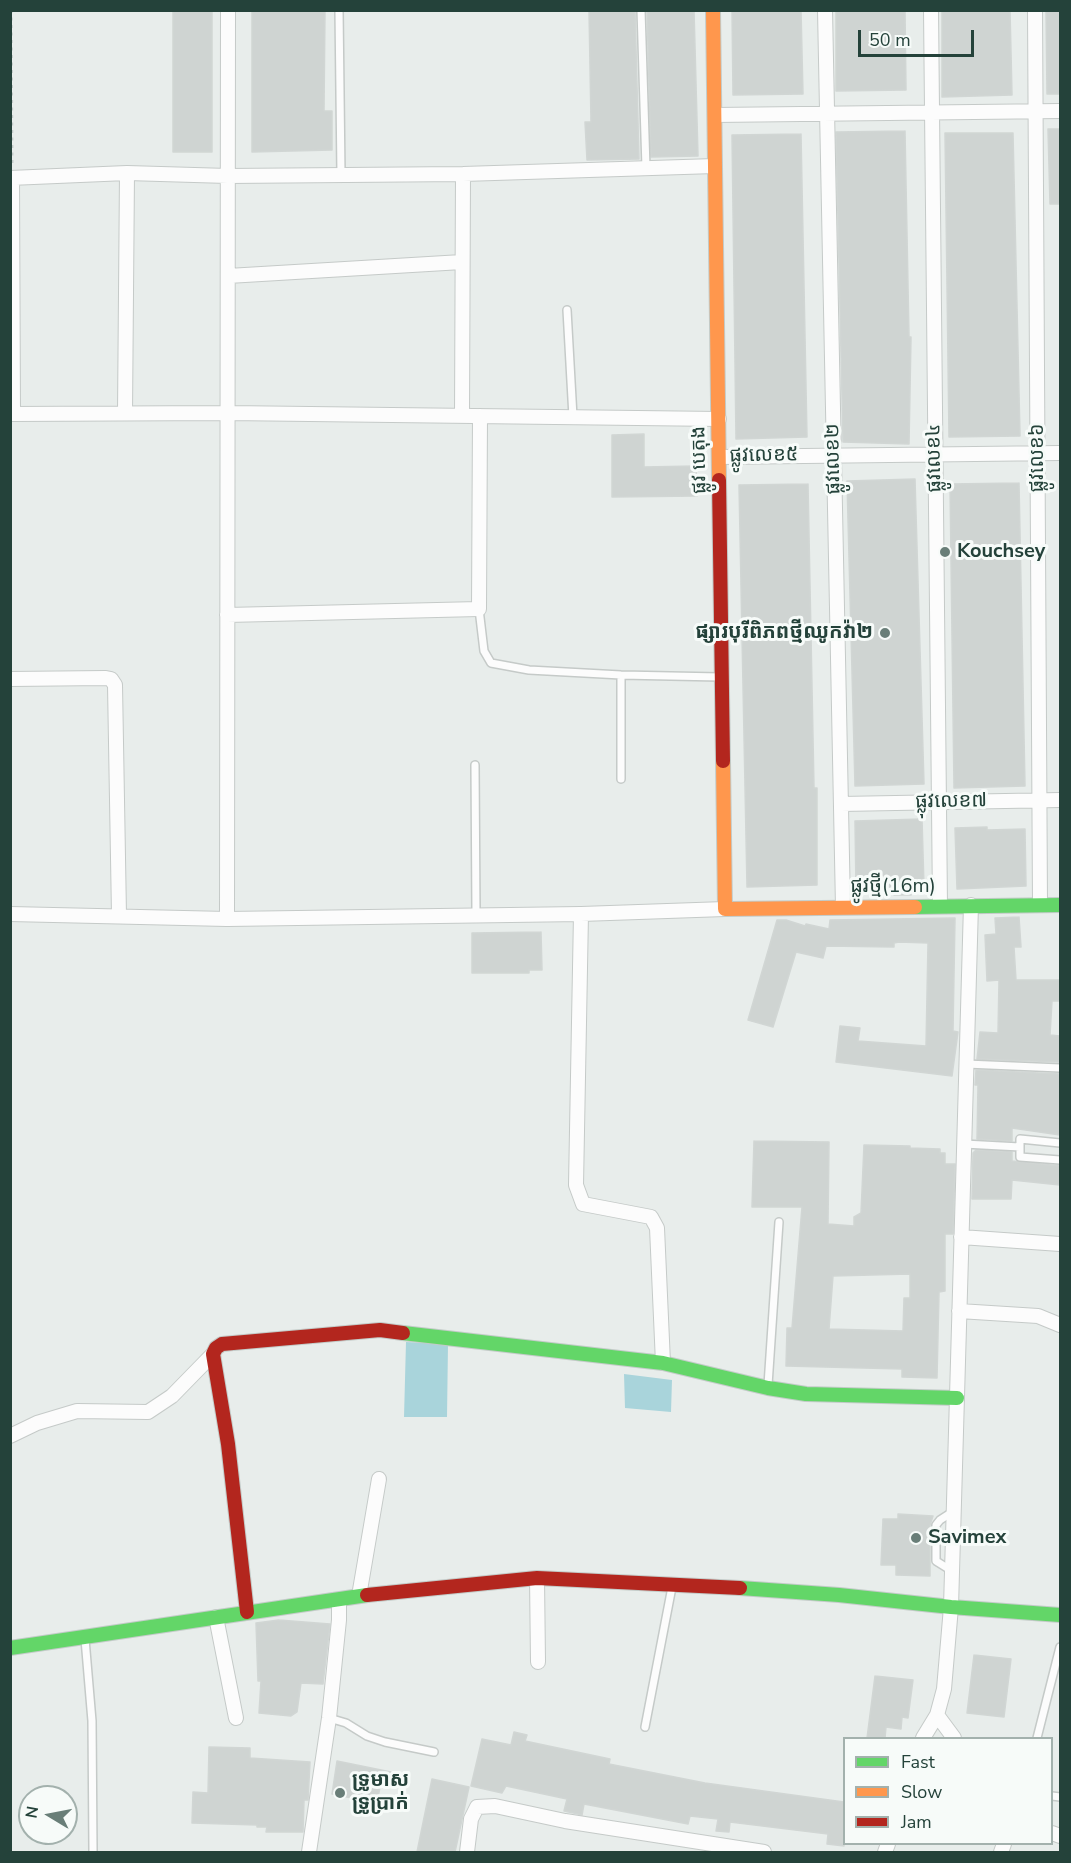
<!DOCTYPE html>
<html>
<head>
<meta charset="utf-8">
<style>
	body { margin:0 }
	#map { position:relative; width:1071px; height:1863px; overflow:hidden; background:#e8edeb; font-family:"Nunito Sans",sans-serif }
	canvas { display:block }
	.frame { position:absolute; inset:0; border:12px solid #24423a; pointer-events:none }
	.legend { position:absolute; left:843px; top:1737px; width:210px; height:108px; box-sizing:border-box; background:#f7fbf9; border:2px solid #a3b1ad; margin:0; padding:8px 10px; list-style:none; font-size:18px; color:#24423a }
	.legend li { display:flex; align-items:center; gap:12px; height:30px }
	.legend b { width:30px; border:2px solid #a3b1ad }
	.north { position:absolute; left:18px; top:1785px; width:60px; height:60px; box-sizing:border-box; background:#f7fbf9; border:2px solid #a3b1ad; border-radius:50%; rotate:280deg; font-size:16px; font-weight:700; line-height:24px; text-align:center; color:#24423a }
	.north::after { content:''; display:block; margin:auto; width:21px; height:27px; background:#697e78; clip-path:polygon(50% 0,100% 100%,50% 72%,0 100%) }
	.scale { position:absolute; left:858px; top:30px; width:116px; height:27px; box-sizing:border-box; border:3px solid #24423a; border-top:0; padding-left:8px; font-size:18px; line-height:21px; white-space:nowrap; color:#24423a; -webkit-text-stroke:4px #f7fbf9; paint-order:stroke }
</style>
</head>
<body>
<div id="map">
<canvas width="1071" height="1863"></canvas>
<div class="frame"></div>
<ul class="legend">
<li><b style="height:8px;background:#63d668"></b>Fast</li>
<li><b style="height:8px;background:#ff974d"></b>Slow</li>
<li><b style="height:8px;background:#b3261e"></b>Jam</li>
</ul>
<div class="north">N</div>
<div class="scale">50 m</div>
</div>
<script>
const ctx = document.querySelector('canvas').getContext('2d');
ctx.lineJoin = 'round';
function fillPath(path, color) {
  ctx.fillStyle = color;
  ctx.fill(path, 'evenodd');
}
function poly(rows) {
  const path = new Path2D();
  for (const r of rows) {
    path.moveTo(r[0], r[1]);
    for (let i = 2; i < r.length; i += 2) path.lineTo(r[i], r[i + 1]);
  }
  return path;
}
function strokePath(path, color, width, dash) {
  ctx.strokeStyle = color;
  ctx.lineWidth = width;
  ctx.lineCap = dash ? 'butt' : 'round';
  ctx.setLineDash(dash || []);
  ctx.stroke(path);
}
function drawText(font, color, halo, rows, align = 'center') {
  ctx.font = font + ' "Nunito Sans","Noto Sans Khmer",sans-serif';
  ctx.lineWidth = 6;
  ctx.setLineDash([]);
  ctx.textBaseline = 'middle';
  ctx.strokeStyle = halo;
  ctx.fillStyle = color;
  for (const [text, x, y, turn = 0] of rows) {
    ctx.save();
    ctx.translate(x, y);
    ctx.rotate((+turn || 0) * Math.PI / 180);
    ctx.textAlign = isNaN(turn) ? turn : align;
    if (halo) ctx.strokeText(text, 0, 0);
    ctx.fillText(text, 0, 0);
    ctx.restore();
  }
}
fillPath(poly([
	[406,1342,448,1344,447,1417,404,1417],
	[624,1374,672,1380,671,1412,625,1408]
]), '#a9d4db');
const building = poly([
	[173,10,212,10,212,152,173,152,173,10],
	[252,10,325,10,324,111,332,111,332,150,252,152,252,10],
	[589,10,635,10,639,159,587,160,585,122,591,122,589,10],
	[647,10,694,10,698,156,651,157,647,10],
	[732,10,801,10,803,94,733,95,732,10],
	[836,10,905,10,906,90,836,91,836,10],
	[942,10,1010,10,1012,95,942,97,942,10],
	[1046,10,1060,10,1060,94,1047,94,1046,10],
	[1048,129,1060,129,1060,204,1050,204,1048,129],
	[905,131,909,337,911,337,909,444,843,442,836,132,905,131],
	[945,133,1013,133,1020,436,949,437,945,133],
	[801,134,807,437,736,439,732,135,801,134],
	[644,434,644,467,696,466,697,496,612,497,612,435,644,434],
	[915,479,924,784,855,786,847,481,915,479],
	[1019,483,1025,786,954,788,950,484,1019,483],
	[808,484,814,788,817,788,817,885,747,887,739,485,808,484],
	[922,819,924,887,913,888,911,895,894,895,895,888,856,889,855,821,922,819],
	[987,827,987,830,1025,829,1026,886,957,889,955,828,987,827],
	[1019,917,1021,947,1014,947,1016,980,1060,980,1060,1001,1052,1001,1050,1035,1060,1036,1060,1062,977,1059,980,1032,998,1033,999,980,987,981,985,935,996,934,995,918,1019,917],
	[955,918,953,1031,958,1032,952,1076,836,1062,840,1026,860,1028,858,1041,926,1046,928,943,899,942,894,943,894,947,826,946,823,958,796,952,773,1027,748,1020,777,920,786,920,805,926,806,924,829,929,830,920,955,918],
	[541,932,542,970,529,970,529,973,472,973,472,933,541,932],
	[976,1070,1060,1074,1060,1135,1012,1128,1012,1141,977,1139,978,1085,975,1085,976,1070],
	[754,1141,829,1142,828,1224,854,1226,854,1217,861,1213,864,1145,910,1146,910,1148,940,1149,940,1153,945,1153,945,1164,955,1164,953,1234,945,1234,945,1291,939,1292,937,1378,902,1377,902,1369,786,1366,787,1328,792,1328,802,1207,752,1207,754,1141],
	[910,1274,910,1298,904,1298,903,1331,829,1329,833,1276,910,1274],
	[976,1150,1012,1152,1012,1161,1060,1166,1060,1185,1012,1180,1011,1199,972,1199,973,1153,976,1150],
	[898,1514,933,1516,930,1525,930,1576,896,1575,896,1565,881,1565,883,1519,898,1519,898,1514],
	[279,1620,330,1624,323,1684,301,1683,297,1712,291,1716,259,1713,261,1681,258,1681,256,1623,279,1620],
	[974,1655,1011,1659,1004,1717,967,1713,974,1655],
	[875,1676,913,1680,908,1718,902,1717,901,1729,886,1727,885,1738,867,1738,875,1676],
	[514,1732,527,1735,525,1741,610,1759,609,1764,705,1783,844,1802,844,1846,827,1844,828,1834,730,1822,729,1832,716,1831,718,1819,690,1816,688,1824,584,1804,582,1815,578,1814,564,1811,567,1799,506,1786,502,1793,471,1786,482,1739,511,1745,514,1732],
	[209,1747,250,1748,250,1758,310,1762,308,1800,304,1800,303,1832,266,1832,267,1827,257,1827,257,1825,192,1823,193,1792,208,1793,209,1747],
	[337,1761,391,1772,388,1788,380,1787,377,1803,332,1794,337,1761],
	[432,1779,469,1787,455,1852,417,1852,432,1779]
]);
fillPath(building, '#cfd4d2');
strokePath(building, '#d1d6d4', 1.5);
const lane = poly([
	[339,10,341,175],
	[641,10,646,168],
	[567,310,573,417],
	[479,609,484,651,491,663,529,670,621,675,720,677],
	[475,765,476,914],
	[621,779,621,675],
	[966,1064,1060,1068],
	[1060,1143,1020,1139,1020,1157,1060,1160],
	[964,1144,1020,1147],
	[768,1385,779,1222],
	[952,1571,936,1561,936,1525,940,1520,954,1511],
	[85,1639,92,1721,93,1851],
	[329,1718,346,1723,367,1736,385,1742,434,1752],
	[645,1727,672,1587],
	[1037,1738,1060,1647],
	[1052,1796,1060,1797]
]);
const street = poly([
	[825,10,843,907],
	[931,10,940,906],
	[1035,10,1040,905],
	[715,115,1060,111],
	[10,178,127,173,228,176,463,174,715,166],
	[12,178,13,414],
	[228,276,462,262],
	[125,413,127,173],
	[10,414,228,413,719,419],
	[462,416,463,174],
	[719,457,1060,453],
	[227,615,479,609,480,416],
	[10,679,106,678,111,679,115,685,119,915],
	[841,804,1060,800],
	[10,914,227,919,581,914,725,909],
	[581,914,576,1185,583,1204,651,1217,657,1228,663,1363],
	[227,919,228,10],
	[961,1237,1060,1244],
	[959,1311,1038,1316,1060,1325],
	[10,1436,37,1423,77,1411,148,1412,172,1396,213,1354],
	[537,1578,538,1662],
	[359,1596,379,1479],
	[216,1617,236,1718],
	[937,1715,954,1738],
	[923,1738,937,1715,944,1689,951,1607,971,905],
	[1052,1833,1060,1836],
	[309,1852,329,1718,339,1620,339,1600],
	[467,1852,471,1819,477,1807,495,1806,565,1821,764,1852],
	[885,1852,888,1844],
	[1001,1852,1004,1844]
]);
const fast = poly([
	[915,907,1060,905],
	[403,1333,663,1363,768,1388,806,1394,957,1398],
	[740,1588,839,1595,951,1607,1060,1615],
	[10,1648,367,1595]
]);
const slow = poly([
	[713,10,719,480],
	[723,761,725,909,915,907]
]);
const jam = poly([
	[719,480,723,761],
	[367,1595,537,1578,740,1588],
	[247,1612,228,1444,213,1354,216,1348,222,1344,380,1330,403,1333]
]);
strokePath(lane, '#c5cac8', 10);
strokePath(street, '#c5cac8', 16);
strokePath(fast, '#c3cbc8', 16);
strokePath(slow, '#c3cbc8', 16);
strokePath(jam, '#c3cbc8', 16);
strokePath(poly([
	[11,10,12,164]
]), '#c3ccca', 3, [3, 4.5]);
strokePath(lane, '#fcfcfc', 7);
strokePath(street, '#fcfcfc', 14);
strokePath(fast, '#63d668', 14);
strokePath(slow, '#ff974d', 14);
strokePath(jam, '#b3261e', 14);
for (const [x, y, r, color] of [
	[945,552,6,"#697e78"],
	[885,633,6,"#697e78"],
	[916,1538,6,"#697e78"],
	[340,1793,6,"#697e78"]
]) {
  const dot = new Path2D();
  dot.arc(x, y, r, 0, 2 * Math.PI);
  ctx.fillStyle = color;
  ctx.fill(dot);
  strokePath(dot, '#f7fbf9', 2);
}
drawText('20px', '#24423a', '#f7fbf9', [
	["ផ្លូវលេខ៥",764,456,-1],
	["ផ្លូវលេខ៤",935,458,-91],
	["ផ្លូវលេខ៦",1038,458,-90],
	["ផ្លូវលេខ២",834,459,-91],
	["ផ្លូវ បេតុង",700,460,-91],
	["ផ្លុវលេខ៧",951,802,-1],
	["ផ្លូវថ្មី(16m)",893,887]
]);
drawText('bold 20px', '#24423a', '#f7fbf9', [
	["Kouchsey",957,552],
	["ផ្សារបុរីពិភពថ្មីឈូកវ៉ា២",873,633,"right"],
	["Savimex",928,1538],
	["ទ្រូមាស",352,1781],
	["ទ្រូប្រាក់",352,1804]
], 'left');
</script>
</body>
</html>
